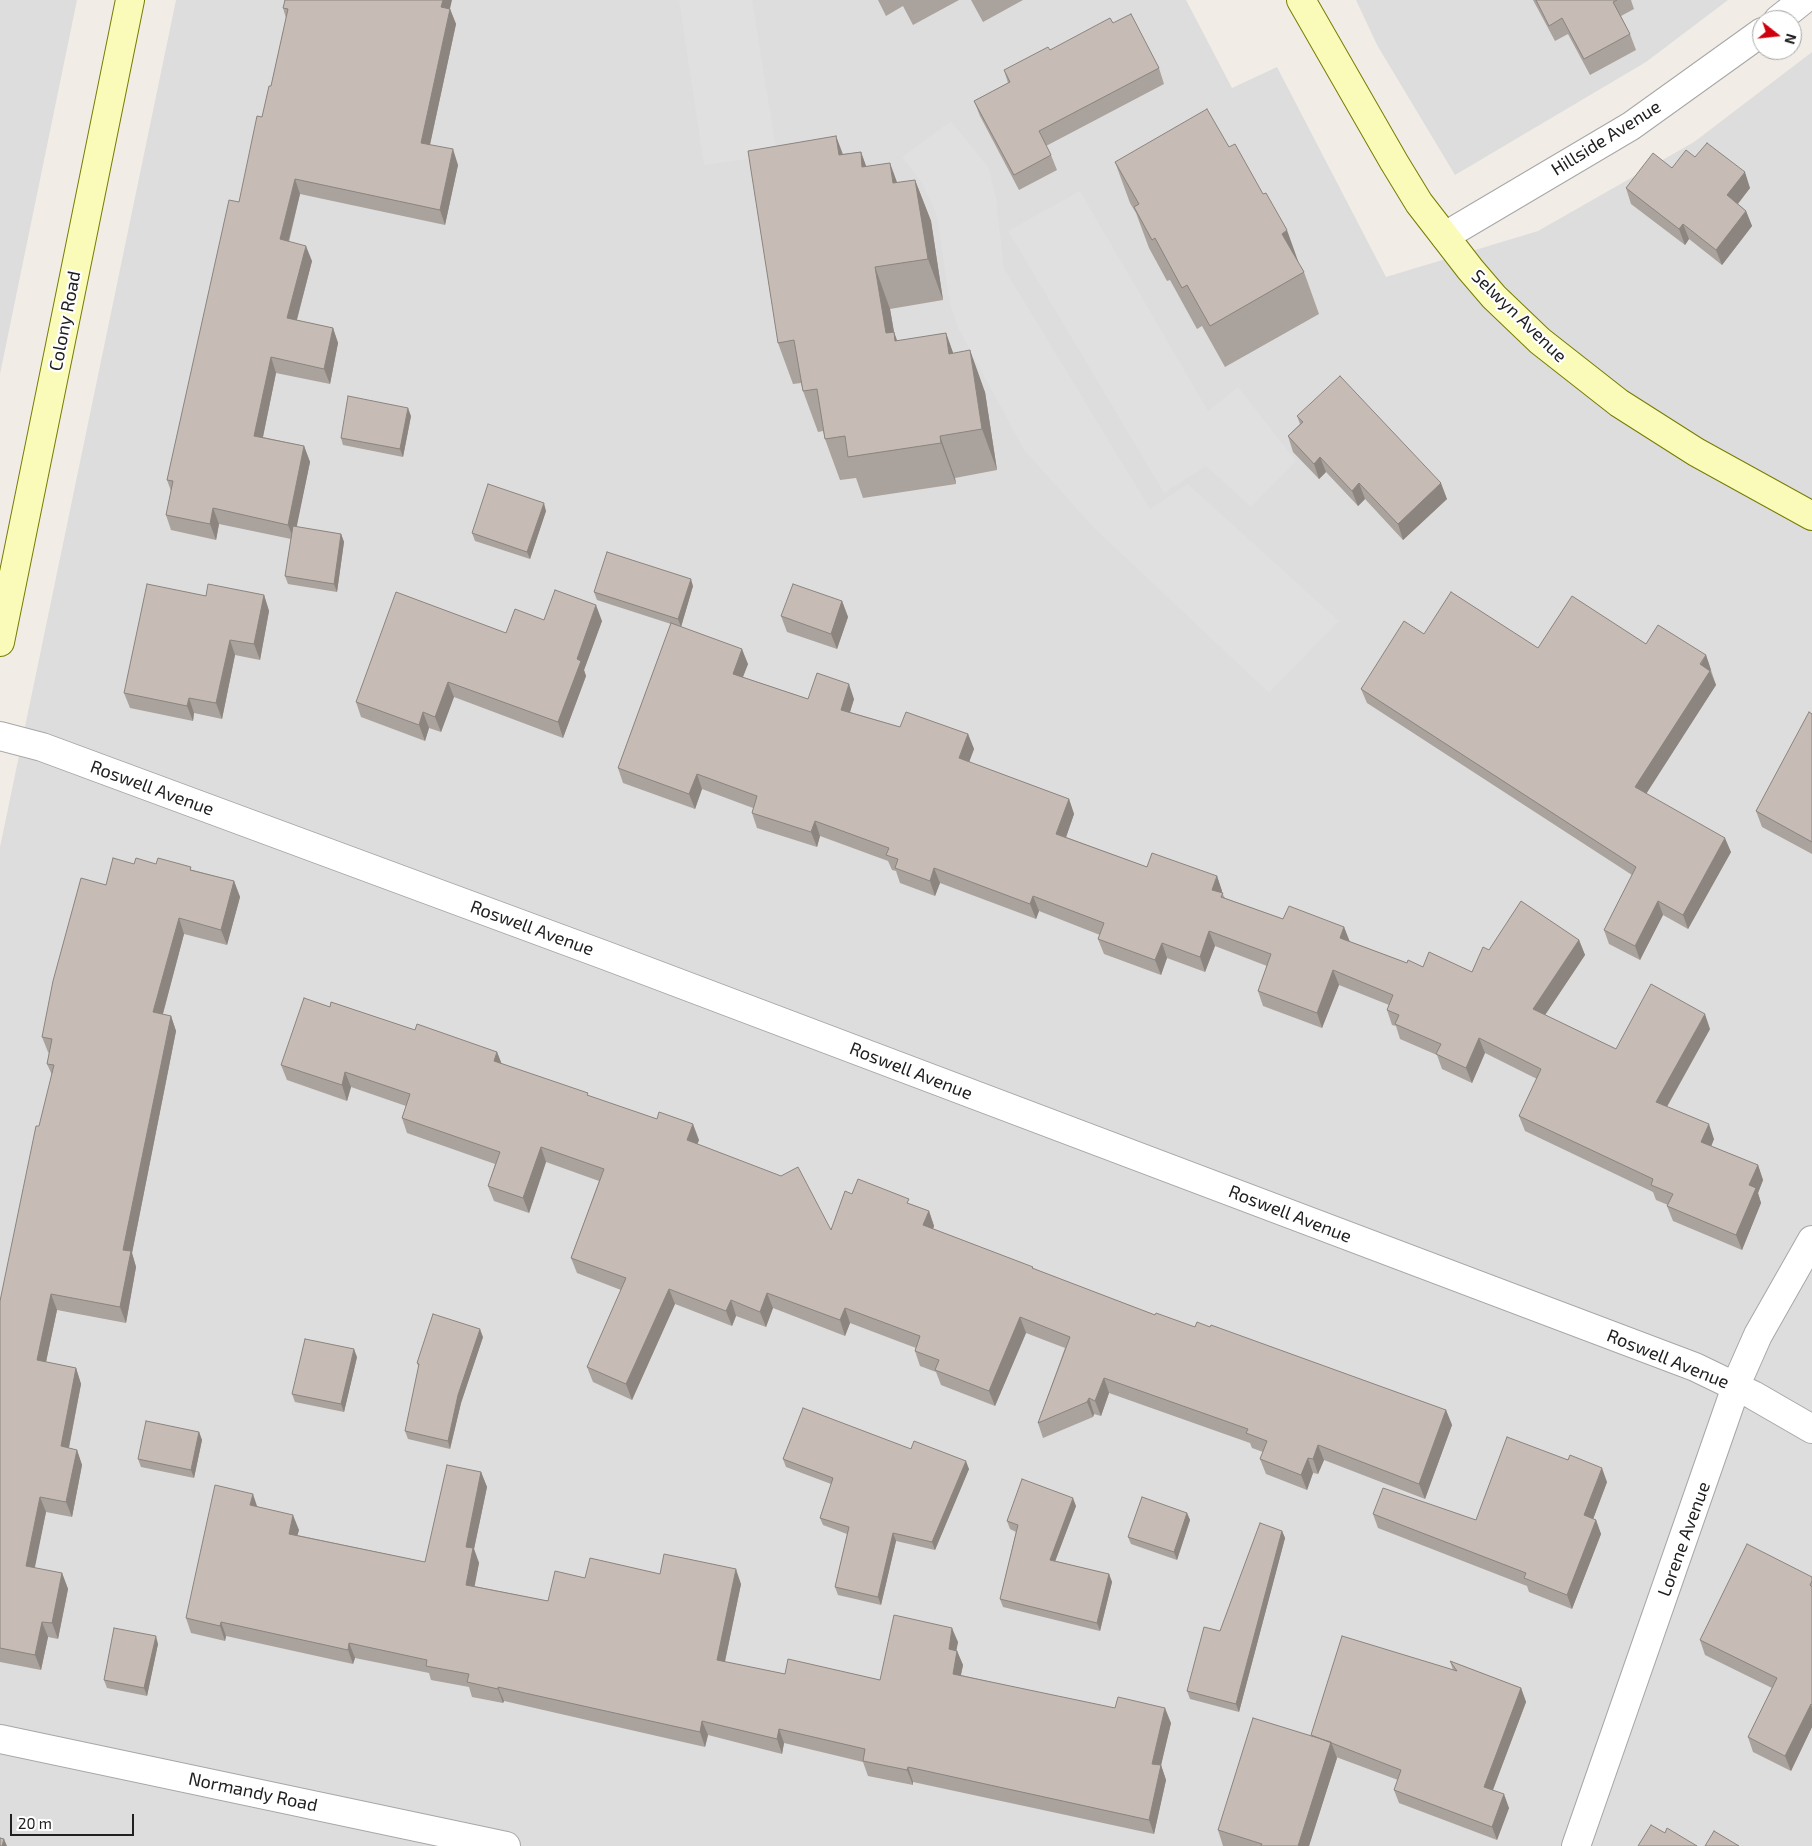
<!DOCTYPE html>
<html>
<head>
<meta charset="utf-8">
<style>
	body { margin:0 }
	#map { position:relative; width:1812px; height:1846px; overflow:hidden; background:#f1ece6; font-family:"Exo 2",sans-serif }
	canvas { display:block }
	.north { position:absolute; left:1752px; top:10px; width:50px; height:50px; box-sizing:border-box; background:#fff; border:1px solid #a6a6a6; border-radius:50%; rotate:106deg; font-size:14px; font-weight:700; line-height:20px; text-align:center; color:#202020 }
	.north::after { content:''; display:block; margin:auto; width:18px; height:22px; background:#cf000d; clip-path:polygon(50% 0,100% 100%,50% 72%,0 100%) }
	.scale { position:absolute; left:10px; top:1814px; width:124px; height:22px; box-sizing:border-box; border:2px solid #202020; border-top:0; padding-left:6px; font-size:15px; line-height:18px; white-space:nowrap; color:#202020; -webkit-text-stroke:4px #fff; paint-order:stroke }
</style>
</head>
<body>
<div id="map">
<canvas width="1812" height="1846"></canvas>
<div class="north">N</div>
<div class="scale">20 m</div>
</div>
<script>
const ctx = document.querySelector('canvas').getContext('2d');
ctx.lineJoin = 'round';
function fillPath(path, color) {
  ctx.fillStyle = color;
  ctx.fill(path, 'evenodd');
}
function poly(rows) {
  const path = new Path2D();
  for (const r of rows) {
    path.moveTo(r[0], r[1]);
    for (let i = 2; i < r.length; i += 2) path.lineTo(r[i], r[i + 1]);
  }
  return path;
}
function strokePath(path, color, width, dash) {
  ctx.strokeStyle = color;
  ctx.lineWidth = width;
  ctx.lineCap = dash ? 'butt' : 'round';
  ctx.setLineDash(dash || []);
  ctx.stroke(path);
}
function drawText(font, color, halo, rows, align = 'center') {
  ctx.font = font + ' "Exo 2",sans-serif';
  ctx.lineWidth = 4.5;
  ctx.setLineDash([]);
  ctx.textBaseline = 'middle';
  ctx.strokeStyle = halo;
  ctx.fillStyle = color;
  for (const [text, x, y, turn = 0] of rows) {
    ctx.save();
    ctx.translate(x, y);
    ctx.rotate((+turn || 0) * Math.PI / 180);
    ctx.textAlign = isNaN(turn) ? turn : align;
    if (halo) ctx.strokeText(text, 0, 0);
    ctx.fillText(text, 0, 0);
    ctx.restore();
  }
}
fillPath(poly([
	[0,0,77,0,0,374],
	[176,0,1186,0,1232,88,1277,67,1386,277,1538,231,1694,142,1812,52,1812,1846,0,1846,0,847],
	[1356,0,1728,0,1646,62,1455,175,1377,45]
]), '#dedddd');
fillPath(poly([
	[679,0,752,0,777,155,704,165],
	[951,121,989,168,996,199,1004,268,1150,509,1188,484,1339,621,1269,693,1094,528,1024,450,958,328,950,304,937,216,922,183,902,157],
	[1080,191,1208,411,1238,387,1296,461,1251,507,1206,466,1164,493,1008,231]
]), '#e0e0e0');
const street = poly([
	[1778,20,1803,0],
	[1445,236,1631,126,1762,32],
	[0,736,42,747,607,956,1695,1367,1753,1395,1812,1429],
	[0,1739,506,1846],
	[1576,1846,1739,1378,1758,1335,1812,1240]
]);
const secondary = poly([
	[1301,0,1394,162,1419,203,1470,269,1494,297,1540,341,1619,403,1696,452,1812,516],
	[0,642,130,0]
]);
strokePath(street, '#a7a7a7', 30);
strokePath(secondary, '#767c02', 30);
strokePath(street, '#fff', 28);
strokePath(secondary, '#fbfbb9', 28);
fillPath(poly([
	[878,0,959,0,913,25,903,6,886,16],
	[971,0,1023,0,983,22],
	[1533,0,1631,0,1634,9,1621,16,1630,34,1636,50,1590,75,1568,34,1555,41],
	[283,8,450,9,456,24,430,145,458,165,445,225,300,194,289,242,312,261,297,320,333,328,338,343,330,384,276,373,263,437,304,446,310,462,296,527,341,534,344,542,337,592,288,584,285,576,291,539,219,524,216,540,171,530,166,515,171,491,167,480,239,202,271,86,286,18],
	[1113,23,1159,68,1164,84,1046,146,1051,155,1057,170,1019,190,980,116,974,101,1008,83,1004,70,1050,50],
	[836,136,843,154,861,152,866,167,897,183,915,180,931,221,943,300,890,309,894,332,897,341,946,333,953,353,985,392,997,470,955,478,956,484,863,498,856,478,840,480,825,439,823,431,818,432,803,391,801,383,793,384,778,343],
	[1229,147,1304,272,1319,314,1225,367,1202,326,1197,329,1170,280,1167,281,1149,248,1136,213,1130,203,1115,162],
	[1695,157,1750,188,1738,204,1746,211,1752,226,1722,265,1689,239,1685,245,1631,204,1626,188],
	[411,416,403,457,343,445,341,438],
	[1297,416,1447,499,1403,540,1365,499,1358,506,1326,472,1319,479,1293,452,1288,436,1300,424],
	[546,511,530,559,475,541,472,533],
	[693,586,681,627,748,664,743,677,808,699,854,699,850,712,900,727,968,734,974,749,969,762,1069,799,1074,814,1066,837,1147,867,1217,876,1222,891,1222,893,1225,898,1283,919,1344,927,1349,941,1407,963,1423,967,1472,972,1489,950,1579,940,1585,955,1545,1015,1616,1049,1710,1029,1667,1107,1714,1139,1711,1146,1758,1165,1763,1180,1758,1193,1761,1203,1742,1250,1673,1221,1667,1206,1668,1205,1656,1200,1653,1192,1525,1131,1519,1116,1537,1079,1485,1053,1472,1083,1442,1069,1437,1055,1400,1039,1396,1026,1392,1025,1387,1010,1389,1005,1339,985,1322,1028,1263,1006,1258,991,1267,966,1215,946,1205,972,1167,958,1161,975,1104,954,1098,939,1100,935,1039,911,1036,919,940,883,935,896,900,883,896,871,892,870,888,861,820,836,817,847,757,828,752,813,753,808,702,789,695,809,623,783,618,768,671,624,597,600,594,592],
	[264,595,269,611,260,660,235,655,222,719,194,713,193,721,130,708,124,693,206,596],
	[842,601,848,617,837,649,787,632,781,616],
	[544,620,602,621,584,670,586,676,563,738,454,697,441,732,429,728,425,741,361,717,356,702,506,633],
	[1424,634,1538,648,1646,644,1706,655,1716,685,1646,793,1731,852,1688,929,1663,915,1640,960,1609,944,1604,930,1632,875,1367,703,1361,689],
	[1812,714,1812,854,1762,827,1756,811],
	[134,864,156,864,193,870,234,881,240,897,227,945,184,934,163,1014,171,1016,176,1031,132,1253,136,1267,126,1323,57,1310,46,1362,76,1368,81,1384,69,1448,77,1450,82,1465,72,1517,46,1512,34,1568,62,1573,68,1589,58,1639,48,1637,41,1670,0,1662,0,1301,52,1075,47,1064,49,1053,48,1052,42,1037,106,885],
	[330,1007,415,1030,497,1052,501,1063,589,1096,699,1140,697,1144,831,1230,852,1194,911,1204,929,1211,934,1226,933,1229,1034,1269,1155,1315,1195,1327,1446,1410,1452,1425,1425,1499,1324,1460,1318,1474,1313,1473,1307,1490,1266,1474,1260,1459,1263,1452,1252,1448,1250,1443,1109,1393,1101,1416,1094,1414,1093,1417,1043,1438,1038,1423,1065,1348,1026,1333,995,1406,941,1385,936,1372,920,1366,915,1351,916,1348,850,1323,845,1336,773,1308,766,1327,736,1316,732,1326,675,1304,632,1400,593,1382,587,1367,621,1290,577,1273,571,1258,599,1181,546,1162,529,1213,494,1201,488,1186,495,1164,407,1133,402,1118,406,1106,351,1087,347,1101,287,1080,281,1065],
	[483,1337,461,1403,450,1449,408,1439,405,1431,419,1368,417,1363],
	[357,1357,344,1412,295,1402,292,1394],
	[199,1432,202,1440,194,1478,141,1467,138,1459],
	[911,1449,969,1469,935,1550,896,1541,881,1605,838,1595,835,1587,847,1534,823,1525,820,1518,831,1484,786,1467,783,1459],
	[481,1472,487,1487,474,1549,479,1563,474,1586,548,1601,585,1578,660,1574,741,1584,725,1662,785,1674,880,1680,958,1642,956,1650,957,1651,963,1665,961,1675,1171,1723,1161,1765,1166,1780,1154,1834,913,1782,913,1785,868,1776,863,1762,784,1743,782,1754,708,1735,705,1747,504,1701,503,1703,472,1697,469,1687,431,1680,429,1673,355,1658,353,1664,226,1636,225,1641,191,1633,186,1618,257,1506,299,1530,297,1535,425,1562],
	[1607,1482,1593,1519,1596,1520,1601,1534,1572,1609,1529,1592,1527,1586,1378,1528,1373,1514,1476,1520],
	[1076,1506,1055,1561,1109,1574,1112,1582,1100,1631,1003,1607,1000,1599,1016,1532,1010,1529,1007,1521],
	[1187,1513,1190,1520,1177,1560,1131,1544,1128,1537],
	[1282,1531,1285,1538,1239,1712,1190,1699,1187,1691,1220,1631],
	[1812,1577,1812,1727,1791,1771,1753,1752,1748,1737,1772,1688,1705,1655,1700,1640],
	[158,1644,147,1696,107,1688,104,1680],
	[1450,1661,1521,1688,1526,1702,1493,1790,1509,1808,1497,1840,1399,1803,1394,1790,1398,1780,1336,1757,1337,1758,1309,1846,1223,1846,1218,1830,1311,1736,1453,1670]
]), '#aaa29c');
fillPath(poly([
	[443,0,452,0,447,22,441,7],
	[450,9,456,24,427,158,421,143],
	[836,136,851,178,839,155],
	[453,149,458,165,445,225,440,210],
	[861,152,876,193,862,167],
	[890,163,905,204,893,183],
	[1745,172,1750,188,1732,211,1727,195],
	[295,179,300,194,285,255,280,239],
	[915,180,931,221,943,300,928,259],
	[1746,211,1752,226,1722,265,1716,250],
	[1683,224,1689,239,1685,245,1679,229],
	[1287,230,1302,272,1282,234],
	[306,246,312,261,293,334,287,318],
	[875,267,890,309,894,332,909,373,886,333],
	[333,328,338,343,330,384,324,369],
	[946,333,961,375,949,354],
	[970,350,985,392,997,470,982,429],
	[271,357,276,373,260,451,254,436],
	[408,408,411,416,403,457,400,449],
	[940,436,955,478,956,484,941,443],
	[304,446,310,462,294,540,288,525],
	[1320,457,1326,472,1319,479,1314,464],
	[1359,483,1365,499,1358,506,1352,491],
	[1441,483,1447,499,1403,540,1398,524],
	[544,503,546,511,530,559,527,552],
	[213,508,219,524,216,540,210,524],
	[341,534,344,542,337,592,334,584],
	[691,579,693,586,681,627,678,619],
	[264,595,269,611,260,660,254,644],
	[842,601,848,617,837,649,831,634],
	[596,605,602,621,584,670,586,676,563,738,558,722,577,659],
	[230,640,235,655,222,719,216,703],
	[742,649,748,664,738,689,733,674],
	[1706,655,1711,670,1708,674,1710,671,1716,685,1641,802,1635,787],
	[448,682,454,697,441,732,435,717],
	[849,684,854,699,846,725,841,710],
	[189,698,194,713,193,721,187,706],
	[423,712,429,728,425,741,419,725],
	[968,734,974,749,965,773,959,758],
	[697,774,702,789,695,809,689,794],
	[1069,799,1074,814,1062,849,1056,834],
	[815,821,820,836,817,847,811,832],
	[1725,838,1731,852,1688,929,1683,915],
	[934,868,940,883,935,896,930,881],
	[1217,876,1222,891,1218,905,1212,890],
	[234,881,240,897,227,945,221,930],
	[1033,896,1039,911,1036,919,1030,904],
	[1658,901,1663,915,1640,960,1635,946],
	[179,918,184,934,159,1028,153,1012],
	[1344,927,1350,942,1340,938],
	[1209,931,1215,946,1205,972,1200,957],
	[1579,940,1585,955,1539,1024,1533,1009],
	[1162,943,1167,958,1161,975,1155,960],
	[1333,970,1339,985,1322,1028,1317,1013],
	[1705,1014,1710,1029,1661,1117,1656,1102],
	[171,1016,176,1031,132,1253,136,1267,126,1323,120,1307,123,1250],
	[1479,1038,1485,1053,1472,1083,1466,1068],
	[497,1052,503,1067,494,1061],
	[345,1072,351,1087,347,1101,342,1085],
	[693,1124,699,1140,693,1155,687,1140],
	[1709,1124,1714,1139,1707,1157,1701,1142],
	[541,1147,546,1162,529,1213,523,1198],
	[1758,1165,1763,1180,1758,1193,1761,1203,1742,1250,1736,1235,1749,1185],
	[929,1211,934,1226,929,1240,923,1225],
	[669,1289,675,1304,632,1400,626,1384],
	[767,1293,773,1308,766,1327,760,1312],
	[51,1294,57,1310,43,1376,37,1360],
	[731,1300,736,1316,732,1326,726,1311],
	[845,1308,850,1323,845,1336,840,1320],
	[1020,1317,1026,1333,995,1406,989,1391],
	[480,1329,483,1337,461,1403,450,1449,448,1441,458,1395],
	[354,1349,357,1357,344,1412,341,1404],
	[76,1368,81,1384,66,1462,61,1446],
	[1104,1378,1109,1393,1101,1416,1095,1401],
	[1089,1398,1094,1414,1093,1417,1087,1402],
	[1446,1410,1452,1425,1425,1499,1419,1484],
	[199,1432,202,1440,194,1478,191,1470],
	[1318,1445,1324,1460,1318,1474,1313,1459],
	[77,1450,82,1465,72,1517,66,1502],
	[1308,1458,1313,1473,1307,1490,1301,1475],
	[966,1461,969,1469,935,1550,932,1542],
	[1602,1468,1607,1482,1589,1530,1584,1515],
	[481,1472,487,1487,474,1549,479,1563,472,1600,466,1585,466,1547],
	[253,1494,258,1509,250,1505],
	[40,1497,46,1512,32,1582,26,1566],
	[1073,1498,1076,1506,1053,1567,1050,1560],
	[1187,1513,1190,1520,1177,1560,1174,1552],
	[293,1515,299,1530,294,1548,289,1534],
	[1596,1520,1601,1534,1572,1609,1567,1595],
	[1282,1531,1285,1538,1239,1712,1236,1704],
	[893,1533,896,1541,881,1605,878,1597],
	[736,1569,741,1584,722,1675,717,1660],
	[62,1573,68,1589,58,1639,52,1623],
	[1109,1574,1112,1582,1100,1631,1097,1623],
	[42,1622,48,1637,41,1670,35,1655],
	[221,1622,226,1636,225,1641,220,1626],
	[952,1628,958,1642,954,1663,949,1649],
	[156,1636,158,1644,147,1696,144,1688],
	[349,1643,355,1658,353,1664,348,1650],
	[957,1651,963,1665,958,1688,953,1674],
	[498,1687,504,1701,503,1703,498,1689],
	[1521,1688,1526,1702,1489,1800,1484,1787],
	[1811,1704,1812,1708,1812,1727,1791,1771,1785,1756],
	[1165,1708,1171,1723,1158,1778,1152,1764],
	[702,1721,708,1735,705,1747,700,1732],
	[779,1729,784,1743,782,1754,777,1739],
	[1331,1742,1337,1758,1309,1846,1298,1846],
	[1161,1765,1166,1780,1154,1834,1149,1820],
	[908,1767,913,1782,913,1785,907,1770],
	[1504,1794,1509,1808,1497,1840,1492,1827],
	[4,1839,7,1846,2,1846]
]), '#8b847f');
const building = poly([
	[285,0,443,0,441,7,450,9,421,143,453,149,440,210,295,179,280,239,306,246,287,318,333,328,324,369,271,357,254,436,304,446,288,525,213,508,210,524,166,515,173,481,167,480,229,200,239,202,257,116,262,117,269,86,271,86,288,9,283,8,285,0],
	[1536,0,1617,0,1613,2,1630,34,1584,59,1562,18,1549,26,1536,0],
	[1131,14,1159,68,1039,131,1051,155,1014,175,974,101,1010,82,1004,70,1048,47,1050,50,1110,18,1113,23,1131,14],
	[1207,109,1229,147,1235,144,1263,194,1266,193,1287,230,1282,234,1304,272,1210,326,1187,285,1182,288,1155,238,1152,240,1134,207,1139,204,1115,162,1207,109],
	[836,136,839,155,861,152,862,167,890,163,893,183,915,180,928,259,875,267,886,333,894,332,895,341,946,333,949,354,970,350,982,429,940,436,941,443,848,457,845,436,825,439,817,389,803,391,794,340,778,343,748,151,836,136],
	[1707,143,1745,172,1727,195,1746,211,1716,250,1683,224,1679,229,1626,188,1653,153,1672,168,1686,150,1695,157,1707,143],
	[1340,376,1441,483,1398,524,1359,483,1352,491,1320,457,1314,464,1288,436,1303,422,1297,416,1340,376],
	[348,396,408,408,400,449,341,438,348,396],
	[488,484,544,503,527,552,472,533,488,484],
	[293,526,341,534,334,584,285,576,293,526],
	[607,552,691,579,678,619,594,592,607,552],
	[147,584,206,596,208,584,264,595,254,644,230,640,216,703,189,698,187,706,124,693,147,584],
	[793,584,842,601,831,634,781,616,793,584],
	[555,590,596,605,577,659,581,661,558,722,448,682,435,717,423,712,419,725,356,702,396,592,506,633,515,609,544,620,555,590],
	[1451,592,1538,648,1572,596,1646,644,1658,625,1706,655,1700,664,1710,671,1635,787,1725,838,1683,915,1658,901,1635,946,1604,930,1636,867,1361,689,1404,621,1424,634,1451,592],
	[671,623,742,649,733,674,808,699,817,673,849,684,841,710,900,727,906,712,968,734,959,758,1069,799,1056,834,1147,867,1152,853,1217,876,1212,890,1223,893,1221,897,1283,919,1289,906,1344,927,1340,938,1407,963,1408,960,1423,967,1429,952,1472,972,1483,947,1489,950,1521,901,1579,940,1533,1009,1616,1049,1651,984,1705,1014,1656,1102,1709,1124,1701,1142,1758,1165,1749,1185,1756,1188,1736,1235,1667,1206,1673,1194,1651,1185,1653,1179,1519,1116,1541,1069,1479,1038,1466,1068,1436,1054,1441,1044,1395,1024,1399,1015,1387,1010,1393,995,1333,970,1317,1013,1258,991,1271,954,1209,931,1200,957,1162,943,1155,960,1098,939,1104,923,1033,896,1030,904,934,868,930,881,895,868,898,859,886,855,889,848,815,821,811,832,752,813,757,796,697,774,689,794,618,768,671,623],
	[1809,712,1812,714,1812,842,1756,811,1809,712],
	[113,858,134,864,136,858,156,864,158,858,191,867,190,870,234,881,221,930,179,918,153,1012,171,1016,123,1250,131,1251,120,1307,51,1294,37,1360,76,1368,61,1446,77,1450,66,1502,40,1497,26,1566,62,1573,52,1623,42,1622,35,1655,0,1648,0,1301,36,1126,39,1126,54,1065,47,1064,52,1039,42,1037,53,981,81,878,106,885,113,858],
	[304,998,330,1007,331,1002,415,1030,417,1024,497,1052,494,1061,588,1093,587,1095,657,1119,659,1112,693,1124,687,1140,781,1176,798,1167,831,1230,845,1191,852,1194,858,1179,909,1199,907,1203,929,1211,923,1225,1033,1267,1032,1268,1155,1315,1156,1313,1195,1327,1197,1322,1210,1327,1211,1325,1446,1410,1419,1484,1318,1445,1313,1459,1308,1458,1301,1475,1260,1459,1267,1441,1246,1433,1248,1429,1104,1378,1095,1401,1089,1398,1087,1402,1038,1423,1070,1337,1020,1317,989,1391,935,1370,939,1360,915,1351,920,1336,845,1308,840,1320,767,1293,760,1312,731,1300,726,1311,669,1289,626,1384,587,1367,626,1278,571,1258,604,1169,541,1147,523,1198,488,1186,500,1152,402,1118,410,1094,345,1072,342,1085,281,1065,304,998],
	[433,1314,480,1329,458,1395,448,1441,405,1431,419,1364,417,1363,433,1314],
	[305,1339,354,1349,341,1404,292,1394,305,1339],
	[803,1408,911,1449,914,1441,966,1461,932,1542,893,1533,878,1597,835,1587,849,1527,820,1518,833,1478,783,1459,803,1408],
	[146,1421,199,1432,191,1470,138,1459,146,1421],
	[1507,1437,1568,1460,1570,1455,1602,1468,1584,1515,1596,1520,1567,1595,1524,1578,1526,1573,1373,1514,1383,1488,1476,1520,1507,1437],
	[447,1465,481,1472,466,1547,473,1548,466,1585,548,1601,555,1571,585,1578,590,1558,660,1574,664,1554,736,1569,717,1660,785,1674,788,1659,880,1680,894,1615,952,1628,949,1649,957,1651,953,1674,1115,1708,1118,1697,1165,1708,1152,1764,1161,1765,1149,1820,908,1767,907,1770,863,1761,865,1749,779,1729,777,1739,702,1721,700,1732,498,1687,498,1689,467,1682,469,1674,426,1666,427,1660,349,1643,348,1650,221,1622,220,1626,186,1618,215,1485,253,1494,250,1505,293,1515,289,1534,425,1562,447,1465],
	[1022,1479,1073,1498,1050,1560,1109,1574,1097,1623,1000,1599,1018,1525,1007,1521,1022,1479],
	[1142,1497,1187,1513,1174,1552,1128,1537,1142,1497],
	[1260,1523,1282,1531,1236,1704,1187,1691,1204,1627,1220,1631,1260,1523],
	[1747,1544,1812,1577,1812,1581,1810,1585,1812,1587,1812,1705,1811,1704,1785,1756,1748,1737,1777,1678,1700,1640,1747,1544],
	[114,1628,156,1636,144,1688,104,1680,114,1628],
	[1342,1636,1457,1671,1450,1661,1521,1688,1484,1787,1504,1794,1492,1827,1394,1790,1401,1770,1311,1735,1342,1636],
	[1253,1718,1331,1742,1298,1846,1261,1846,1262,1844,1218,1830,1253,1718],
	[1651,1825,1665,1833,1667,1828,1697,1846,1638,1846,1651,1825],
	[1714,1831,1739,1846,1705,1846,1714,1831],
	[0,1838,4,1839,2,1846,0,1846,0,1838]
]);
fillPath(building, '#c6bcb5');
strokePath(building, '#8b847f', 1);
drawText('18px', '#202020', '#fff', [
	["Hillside Avenue",1606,138,-32],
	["Selwyn Avenue",1519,316,44],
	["Colony Road",65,321,-79],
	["Roswell Avenue",152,788,20],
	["Roswell Avenue",532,928,20],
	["Roswell Avenue",911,1071,21],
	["Roswell Avenue",1290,1214,21],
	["Roswell Avenue",1668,1359,22],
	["Lorene Avenue",1684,1539,-70],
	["Normandy Road",253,1792,12]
]);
</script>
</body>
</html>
